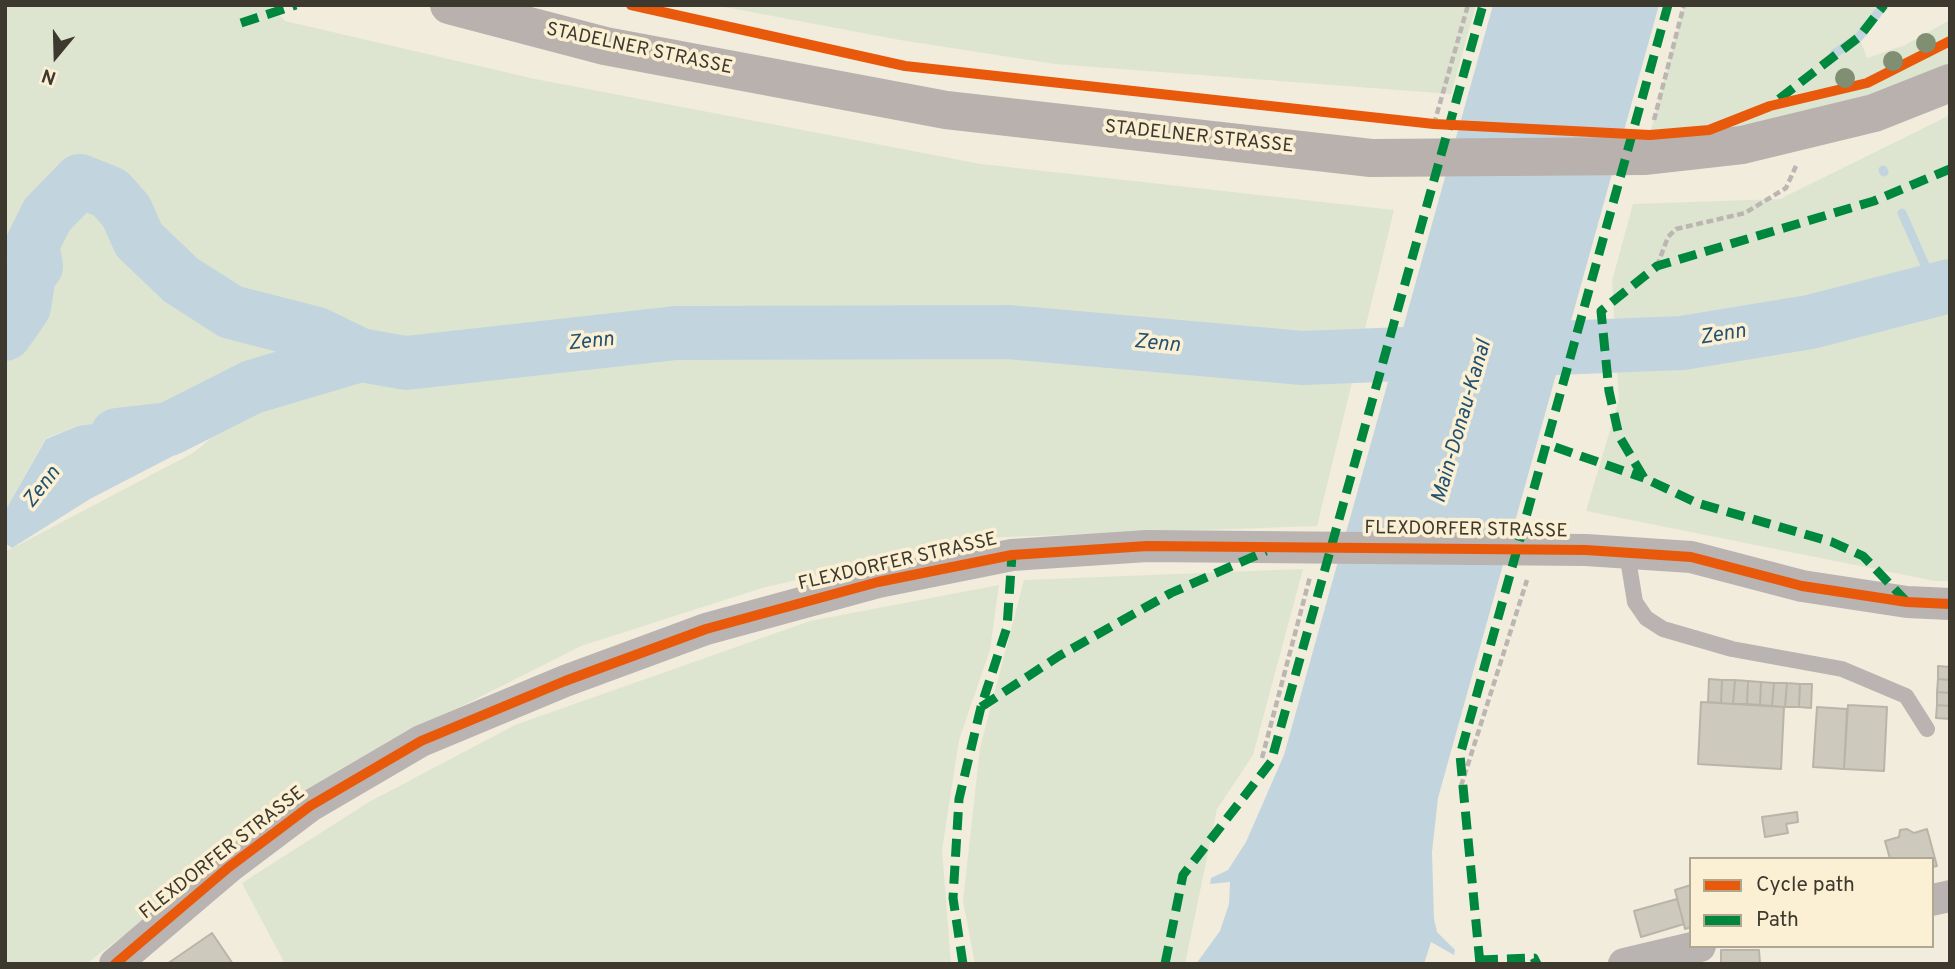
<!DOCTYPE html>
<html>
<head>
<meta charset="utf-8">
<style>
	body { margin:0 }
	#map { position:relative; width:1955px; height:969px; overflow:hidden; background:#f2ecdd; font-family:Overpass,sans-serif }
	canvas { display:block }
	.frame { position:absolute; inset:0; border:7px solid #3d392e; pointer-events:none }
	.legend { position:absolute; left:1689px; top:857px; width:245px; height:91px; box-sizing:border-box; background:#fbf0d4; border:2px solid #afa792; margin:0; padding:9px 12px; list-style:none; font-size:21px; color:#3d392e }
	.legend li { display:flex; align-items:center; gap:14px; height:35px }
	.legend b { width:35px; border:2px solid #afa792 }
	.north { position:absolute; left:21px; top:21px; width:70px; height:70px; -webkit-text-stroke:5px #fbf0d4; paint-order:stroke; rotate:199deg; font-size:19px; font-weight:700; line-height:28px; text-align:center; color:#3d392e }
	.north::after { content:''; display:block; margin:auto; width:24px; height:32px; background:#3d392e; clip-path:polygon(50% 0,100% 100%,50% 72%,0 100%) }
</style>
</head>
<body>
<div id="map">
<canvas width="1955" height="969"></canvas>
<div class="frame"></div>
<ul class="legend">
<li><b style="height:9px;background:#e8590c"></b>Cycle path</li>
<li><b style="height:9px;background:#00873e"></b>Path</li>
</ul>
<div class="north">N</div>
</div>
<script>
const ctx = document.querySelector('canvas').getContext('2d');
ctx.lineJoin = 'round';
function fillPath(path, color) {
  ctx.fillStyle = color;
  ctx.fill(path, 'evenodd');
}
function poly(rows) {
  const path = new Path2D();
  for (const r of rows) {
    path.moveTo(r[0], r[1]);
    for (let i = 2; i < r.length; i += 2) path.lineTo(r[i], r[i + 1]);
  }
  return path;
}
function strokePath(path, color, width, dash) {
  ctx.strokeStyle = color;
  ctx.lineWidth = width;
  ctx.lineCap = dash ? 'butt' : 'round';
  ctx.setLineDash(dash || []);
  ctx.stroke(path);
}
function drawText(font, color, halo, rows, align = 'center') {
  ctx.font = font + ' Overpass,sans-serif';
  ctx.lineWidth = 7;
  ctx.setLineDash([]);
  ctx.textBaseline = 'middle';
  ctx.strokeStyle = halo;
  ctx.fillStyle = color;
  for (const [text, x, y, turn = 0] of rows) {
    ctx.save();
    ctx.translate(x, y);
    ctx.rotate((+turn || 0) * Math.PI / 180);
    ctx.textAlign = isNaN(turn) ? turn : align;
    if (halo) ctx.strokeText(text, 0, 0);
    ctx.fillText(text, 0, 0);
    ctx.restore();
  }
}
fillPath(poly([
	[5,5,270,5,285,21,535,79,981,164,1394,210,1317,526,979,538,762,588,581,646,385,745,205,873,86,964,5,964,5,552,193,453,315,352,172,412,78,426,46,438,5,511],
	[714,5,1476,5,1451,94,1055,64,900,40],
	[1684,5,1884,5,1859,37,1867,58,1905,45,1950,20,1950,83,1644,156],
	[1950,115,1950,581,1935,581,1586,511,1619,400,1612,281,1633,204,1780,199],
	[1303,569,1253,755,1217,809,1185,964,975,964,963,901,980,748,1024,580],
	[999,585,990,650,959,740,942,850,951,964,285,964,242,883,369,802,515,725,810,621]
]), '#dde5d0');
fillPath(poly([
	[1493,5,1659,5,1438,798,1432,852,1434,919,1437,932,1455,950,1454,955,1431,942,1424,964,1196,964,1220,931,1229,904,1230,882,1210,884,1211,878,1228,870,1246,842,1284,755],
	[172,412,192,419,203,431,198,443,90,499,12,548,5,543,5,511,46,439,78,426]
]), '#c2d5df');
strokePath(poly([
	[1834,54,1859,37,1884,5],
	[1883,170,1884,172],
	[1902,213,1936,290]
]), '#c2d5df', 9);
strokePath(poly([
	[5,334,24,307,29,275,36,266,32,245,47,215,80,181,110,193,126,211,139,240,181,280,231,312,317,334,360,355,406,363,676,333,1008,332,1303,358,1682,343,1810,322,1950,286],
	[117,435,169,429,252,387,360,355]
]), '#c2d5df', 54);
const building = poly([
	[1938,666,1950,667,1950,680,1938,679,1938,666],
	[1709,679,1722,680,1721,703,1708,702,1709,679],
	[1938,679,1950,680,1950,693,1937,692,1938,679],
	[1722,680,1735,680,1733,704,1721,703,1722,680],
	[1735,680,1748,681,1747,704,1733,704,1735,680],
	[1748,681,1761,682,1760,705,1747,704,1748,681],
	[1761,682,1774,683,1772,706,1760,705,1761,682],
	[1774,683,1787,683,1785,707,1772,706,1774,683],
	[1787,683,1800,684,1799,707,1785,707,1787,683],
	[1800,684,1812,684,1811,708,1799,707,1800,684],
	[1937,692,1950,693,1950,706,1937,705,1937,692],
	[1701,702,1784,707,1781,769,1698,764,1701,702],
	[1848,705,1887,707,1884,771,1844,769,1848,705],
	[1937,705,1950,706,1950,719,1936,718,1937,705],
	[1817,707,1847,709,1844,769,1813,767,1817,707],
	[1797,812,1798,822,1786,824,1788,833,1765,837,1762,817,1797,812],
	[1907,829,1914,833,1927,829,1937,866,1932,867,1932,859,1890,859,1885,841,1899,837,1900,830,1907,829],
	[1691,885,1691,927,1685,929,1675,890,1691,885],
	[1677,899,1684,924,1641,937,1634,911,1677,899],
	[212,933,233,964,167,964,212,933],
	[1721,950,1759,950,1760,964,1721,964,1721,950]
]);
fillPath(building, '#cec9bd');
strokePath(building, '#b9b4a9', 2);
strokePath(poly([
	[1654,120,1684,5],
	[1434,124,1468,5],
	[1657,266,1668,237,1676,229,1745,213,1786,188,1796,166],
	[1262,758,1310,577],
	[1461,786,1527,580]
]), '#bcb6b2', 4.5, [7, 3.5]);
strokePath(poly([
	[1627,553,1635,602,1646,618,1663,629,1732,649,1842,669,1906,696,1927,729]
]), '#b9b3b1', 16);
strokePath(poly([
	[1932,900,1950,896],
	[115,964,229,867,310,806,421,741,565,681,706,629,878,582,1012,555,1147,546,1586,550,1691,557,1802,586,1907,602,1950,604],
	[1624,964,1700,946]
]), '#b9b3b1', 32);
strokePath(poly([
	[449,5,605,46,946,110,1371,158,1644,156,1742,145,1874,113,1950,83]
]), '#b8b1ad', 38);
strokePath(poly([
	[241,23,296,5],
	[1779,99,1859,37,1884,5],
	[1555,447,1644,478],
	[1907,602,1863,556,1832,542,1697,503,1644,478,1619,436,1609,391,1601,311,1657,266,1874,201,1950,169],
	[981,707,1059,656,1171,593,1266,551],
	[1480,960,1534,958,1537,964],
	[963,964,953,898,959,799,981,707,1007,627,1012,555],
	[1165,964,1183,875,1271,762,1483,5],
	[1480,964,1460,755,1668,5]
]), '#00873e', 9, [18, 9]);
strokePath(poly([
	[631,5,905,66,1434,124,1650,135,1709,130,1770,106,1867,83,1950,41],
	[115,964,229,867,310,806,421,741,565,681,706,629,878,582,1012,555,1147,546,1586,550,1691,557,1802,586,1907,602,1950,604]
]), '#e8590c', 10);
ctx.fillStyle = '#808e72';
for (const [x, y] of [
	[1926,43],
	[1893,61],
	[1845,78]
]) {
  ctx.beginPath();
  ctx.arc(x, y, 10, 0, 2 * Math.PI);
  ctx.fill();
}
drawText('19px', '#3d392e', '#fbf0d4', [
	["STADELNER STRASSE",639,50,12],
	["STADELNER STRASSE",1199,138,6],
	["FLEXDORFER STRASSE",1466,531,1],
	["FLEXDORFER STRASSE",898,563,-13],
	["FLEXDORFER STRASSE",223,854,-38]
]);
drawText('italic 21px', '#235271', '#fbf0d4', [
	["Zenn",1723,336,-9],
	["Zenn",591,343,-6],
	["Zenn",1157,345,5],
	["Main-Donau-Kanal",1463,422,-74],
	["Zenn",43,488,-52]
]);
</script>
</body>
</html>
